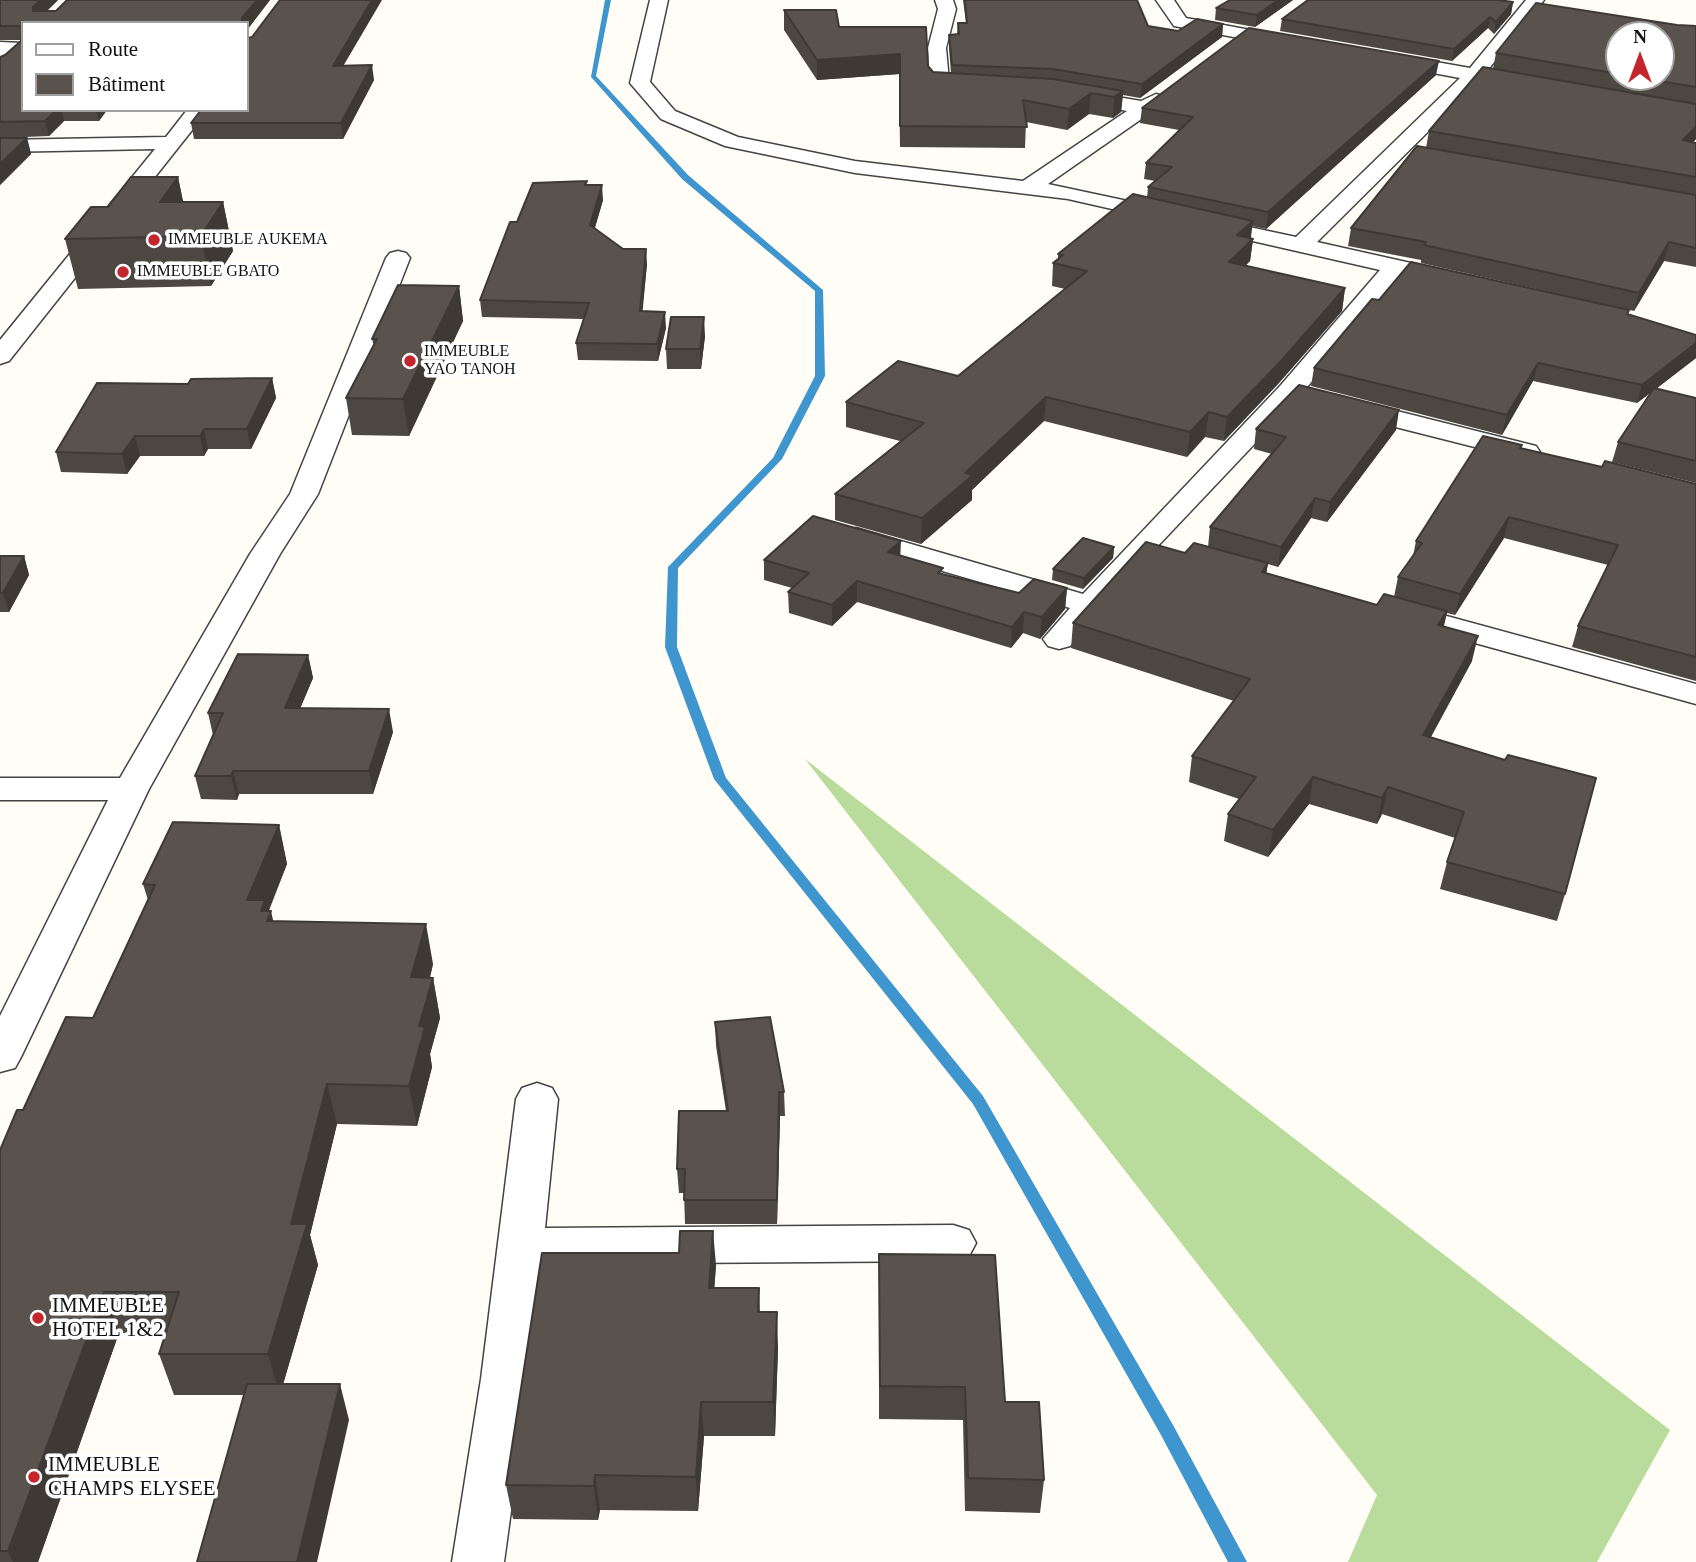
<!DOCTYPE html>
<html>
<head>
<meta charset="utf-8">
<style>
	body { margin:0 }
	#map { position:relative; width:1696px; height:1562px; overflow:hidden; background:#fffdf5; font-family:"Times New Roman",serif }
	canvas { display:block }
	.legend { position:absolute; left:21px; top:21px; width:228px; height:91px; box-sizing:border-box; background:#fff; border:2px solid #a0a0a0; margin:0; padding:9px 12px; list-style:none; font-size:21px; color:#111 }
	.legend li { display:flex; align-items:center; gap:14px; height:35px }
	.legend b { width:35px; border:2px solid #a0a0a0 }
	.north { position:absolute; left:1605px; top:21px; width:70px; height:70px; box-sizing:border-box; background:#fff; border:2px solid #a0a0a0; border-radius:50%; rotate:0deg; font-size:19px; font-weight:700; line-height:28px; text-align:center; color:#111 }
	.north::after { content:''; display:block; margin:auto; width:24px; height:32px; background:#c4262e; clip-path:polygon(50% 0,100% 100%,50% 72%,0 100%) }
</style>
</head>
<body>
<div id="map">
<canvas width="1696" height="1562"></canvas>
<ul class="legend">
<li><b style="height:9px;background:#fff"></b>Route</li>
<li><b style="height:19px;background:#5a524d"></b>Bâtiment</li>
</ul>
<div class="north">N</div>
</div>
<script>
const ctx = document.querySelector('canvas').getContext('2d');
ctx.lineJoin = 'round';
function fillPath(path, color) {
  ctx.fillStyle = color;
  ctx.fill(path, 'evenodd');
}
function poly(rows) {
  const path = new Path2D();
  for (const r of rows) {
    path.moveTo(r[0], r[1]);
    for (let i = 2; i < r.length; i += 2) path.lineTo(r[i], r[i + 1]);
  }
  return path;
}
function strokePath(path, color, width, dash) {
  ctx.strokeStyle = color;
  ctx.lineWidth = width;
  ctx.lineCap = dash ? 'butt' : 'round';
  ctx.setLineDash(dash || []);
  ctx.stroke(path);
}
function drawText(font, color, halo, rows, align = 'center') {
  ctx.font = font + ' "Times New Roman",serif';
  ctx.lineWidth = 7;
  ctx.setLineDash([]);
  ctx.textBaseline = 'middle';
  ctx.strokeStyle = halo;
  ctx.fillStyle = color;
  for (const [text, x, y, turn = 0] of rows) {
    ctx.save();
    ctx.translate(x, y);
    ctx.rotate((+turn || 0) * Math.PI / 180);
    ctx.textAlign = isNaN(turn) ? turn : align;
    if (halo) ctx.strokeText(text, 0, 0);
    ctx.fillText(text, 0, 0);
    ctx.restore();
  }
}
fillPath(poly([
	[805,759,1670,1430,1597,1562,1348,1562,1377,1495]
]), '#b9dc9c');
fillPath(poly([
	[605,0,611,0,596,76,688,175,823,290,825,376,782,459,678,568,677,647,726,778,983,1096,1173,1425,1247,1562,1228,1562,1161,1435,973,1104,714,779,665,647,668,567,773,458,815,376,815,291,682,179,591,77,605,0]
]), '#3f96cf');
const street = poly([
	[650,0,668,0,650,82,675,111,738,137,855,161,1023,181,1127,111,1069,100,1066,96,1069,92,1076,90,1141,101,1156,94,1163,96,1166,100,1163,104,1048,184,1296,237,1460,78,1384,64,1382,60,1384,56,1391,54,1470,68,1526,0,1544,0,1487,71,1529,79,1532,83,1529,87,1522,89,1479,81,1317,242,1460,274,1464,279,1460,284,1452,286,1401,275,1298,398,1155,549,1070,646,1059,649,1048,646,1043,639,1070,608,846,543,841,537,846,531,856,528,1083,594,1280,386,1380,270,1068,199,855,173,725,146,661,119,630,83,650,0],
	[935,0,953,0,956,9,946,48,949,81,979,83,982,87,979,91,940,92,930,86,928,48,938,9,935,0],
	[1156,0,1174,0,1186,18,1288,37,1297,42,1288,47,1174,26,1156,0],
	[0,42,23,43,23,54,7,68,0,70,0,42],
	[187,110,208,110,9,361,0,364,0,340,155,149,0,152,0,140,166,137,187,110],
	[398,251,406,253,410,258,318,494,280,554,149,789,21,1057,15,1068,0,1072,0,1016,108,800,0,800,0,778,120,778,250,554,290,494,386,258,390,253,398,251],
	[1353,400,1536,446,1540,452,1536,458,1526,460,1344,414,1340,408,1344,402,1353,400],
	[1399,603,1696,684,1696,704,1388,619,1383,612,1388,605,1399,603],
	[537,1083,552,1088,558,1099,545,1228,953,1225,969,1230,976,1243,969,1256,953,1261,541,1264,529,1379,504,1562,452,1562,481,1379,516,1099,522,1088,537,1083]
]);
strokePath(street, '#444', 3);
fillPath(street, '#fff');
fillPath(poly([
	[0,0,58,0,47,11,56,11,67,0,270,0,247,30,247,23,23,110,107,110,99,121,64,121,49,136,3,138,27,138,31,154,0,185,0,57,5,55,21,40,0,40],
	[963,0,1137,0,1148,26,1178,31,1223,24,1222,37,1140,98,1123,95,1121,112,1113,118,1089,114,1067,130,1026,122,1025,148,900,147,899,74,817,80,784,30,784,10,839,27,928,66,933,72,951,73,949,48,949,35,957,34,958,23,966,23],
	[1230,0,1293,0,1255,27,1215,20,1216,8],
	[1509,2,1513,2,1511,14,1494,34,1488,28,1452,61,1280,31,1282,19],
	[1677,25,1696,26,1696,139,1693,142,1696,143,1696,267,1664,261,1634,311,1421,263,1421,260,1348,246,1351,228,1426,148,1429,131,1493,69,1496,53],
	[1619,35,1661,77,1619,77],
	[344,65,374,80,343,139,194,139,191,123],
	[1436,75,1266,229,1252,226,1251,238,1253,239,1250,261,1245,266,1345,288,1342,311,1278,384,1224,441,1205,437,1187,457,1044,421,972,490,972,500,921,544,835,520,835,494,900,441,846,427,846,402,958,376,1065,289,1052,286,1053,263,1058,259,1058,254,1147,198,1148,187,1156,181,1144,179,1146,163,1179,130,1140,123,1142,108],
	[178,177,183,202,223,202,233,251,211,286,78,289,65,239,108,207],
	[587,185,603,200,595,228,623,249,647,264,642,311,666,328,658,361,578,360,576,343,584,319,482,317,480,300,517,222],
	[459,286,463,321,409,436,352,435,346,398,374,346,372,339],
	[1379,300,1628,314,1696,335,1696,358,1656,389,1696,398,1696,483,1612,462,1618,442,1650,393,1637,403,1533,381,1502,435,1311,386,1314,368],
	[705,336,701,369,667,369,666,349],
	[272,378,276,398,251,449,208,449,204,456,140,456,127,474,61,472,56,452,188,384],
	[1256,429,1396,430,1327,522,1311,518,1278,567,1268,564,1266,573,1377,605,1394,597,1398,577,1413,556,1416,541,1521,448,1602,467,1696,484,1696,681,1572,647,1578,626,1608,565,1504,538,1455,615,1447,613,1444,626,1472,661,1431,737,1565,894,1557,921,1440,889,1447,862,1455,838,1382,814,1377,824,1309,804,1268,857,1224,841,1228,814,1239,799,1189,782,1192,756,1234,701,1071,648,1073,623,1185,553,1208,547,1210,527,1272,454,1254,449],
	[1114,547,1113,558,1083,589,1052,580,1053,569],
	[901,555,943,574,1019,593,1067,588,1065,609,1040,639,1023,633,1011,648,857,602,832,626,789,613,788,592,792,588,764,580,764,560],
	[0,556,24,556,29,575,9,612,0,612],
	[308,655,313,678,300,709,393,732,373,794,239,794,237,800,201,799,195,776,213,735,208,713],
	[279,825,287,864,268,911,273,921,433,964,430,978,433,978,440,1018,430,1054,432,1067,417,1126,337,1124,310,1235,318,1265,283,1384,349,1420,243,1395,174,1395,159,1354,166,1333,119,1333,38,1562,0,1562,0,1150,23,1110,93,1018,148,900,143,884],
	[715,1022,784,1092,785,1116,780,1116,777,1224,685,1224,684,1193,679,1193,677,1169,726,1111,716,1046],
	[879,1254,1005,1402,1044,1480,1040,1513,965,1511,963,1420,879,1419],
	[716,1265,714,1288,759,1288,760,1312,778,1347,775,1436,704,1436,698,1511,600,1510,598,1520,513,1519,506,1485]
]), '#4d4742');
fillPath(poly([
	[40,0,58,0,36,21,33,11,33,7],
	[257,0,270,0,247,30,247,23,242,23,242,18],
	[372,0,382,0,335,80,333,66],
	[1278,0,1293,0,1255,27,1257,15],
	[1513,2,1511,14,1494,34,1496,22],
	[1490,17,1488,28,1452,61,1454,49],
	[1223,24,1222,37,1140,98,1142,84],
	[900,54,899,74,817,80,817,60],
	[1439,61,1436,75,1266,229,1268,212],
	[372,65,374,80,343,139,341,123],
	[1123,91,1121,112,1113,118,1114,97],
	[1091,93,1089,114,1067,130,1069,109],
	[56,110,62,110,64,121,49,136,45,121],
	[96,110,107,110,99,121],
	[1696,127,1696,139,1679,157,1683,140],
	[27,138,31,154,0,185,0,164],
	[178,177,188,225,160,202],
	[602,185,603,200,591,240,590,225],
	[223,202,233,251,211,286,201,236],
	[1253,221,1250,241,1253,239,1250,261,1226,285,1229,262,1237,235],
	[1669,242,1664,261,1634,311,1639,293],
	[646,249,647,264,641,328,640,311],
	[459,286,463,321,409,436,403,399],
	[1345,288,1342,311,1278,384,1224,441,1227,417],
	[665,312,666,328,658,361,657,344],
	[704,317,705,336,701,369,700,349],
	[1696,343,1696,358,1637,403,1642,385],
	[1538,363,1533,381,1502,435,1507,415],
	[272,378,276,398,251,449,247,429],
	[1046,397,1044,421,972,490,972,500,921,544,922,518,965,473],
	[1399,410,1396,430,1327,522,1330,502],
	[1209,412,1205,437,1187,457,1190,432],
	[204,429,208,449,204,456,200,436],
	[135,436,140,456,127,474,122,454],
	[1315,498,1311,518,1278,567,1281,547],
	[1509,517,1504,538,1455,615,1460,594],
	[901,541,900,562,888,552],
	[1114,547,1113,558,1083,589,1084,578],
	[24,556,29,575,9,612,3,593],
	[1268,563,1264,588,1262,572],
	[857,581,857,602,832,626,832,605],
	[1067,588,1065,609,1040,639,1042,617],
	[1447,611,1441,637,1438,625],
	[1024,612,1023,633,1011,648,1012,627],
	[1478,636,1472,661,1417,762,1423,735],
	[308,655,313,678,290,731,285,708],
	[389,709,393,732,373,794,369,771],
	[233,771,239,794,237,800,231,776],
	[1313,777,1309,804,1268,857,1273,830],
	[1388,787,1382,814,1377,824,1382,798],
	[279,825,287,864,268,913,271,911,280,951,247,900],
	[426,924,433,964,419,1017,411,977],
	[433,978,440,1018,430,1054,432,1067,417,1126,409,1086,419,1026],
	[327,1084,337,1124,310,1235,318,1265,280,1395,268,1354,291,1224],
	[779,1092,780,1116,777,1224,777,1200],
	[713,1231,716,1265,712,1323,709,1288],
	[104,1292,119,1333,38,1562,13,1562,8,1551],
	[777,1312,778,1347,775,1436,773,1402],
	[340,1384,349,1420,317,1562,297,1562],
	[701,1402,704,1436,698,1511,696,1477],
	[595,1475,600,1510,598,1520,594,1486]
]), '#3f3936');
const building = poly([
	[0,0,40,0,33,7,33,11,56,11,67,0,257,0,242,18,242,23,23,23,23,110,56,110,45,121,0,122,0,57,5,55,21,41,22,29,19,26,0,26,0,0],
	[280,0,372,0,333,66,372,65,341,123,191,123,201,110,247,110,247,38,252,37,280,0],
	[965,0,1137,0,1148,26,1178,31,1197,19,1223,24,1142,84,1053,69,952,65,949,35,959,34,958,23,967,23,965,0],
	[1230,0,1278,0,1257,15,1216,8,1230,0],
	[1308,0,1498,0,1513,2,1496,22,1490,17,1454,49,1282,19,1308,0],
	[1536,3,1677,25,1696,26,1696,87,1634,77,1661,77,1661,35,1619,35,1619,74,1496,53,1536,3],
	[784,10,836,10,839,27,926,27,928,66,933,72,1053,79,1123,91,1114,97,1091,93,1069,109,1023,100,1027,127,900,126,900,54,817,60,784,10],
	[1249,28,1439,61,1268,212,1148,187,1172,167,1146,163,1193,117,1142,108,1249,28],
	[1483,67,1696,104,1696,127,1683,140,1696,143,1696,177,1429,131,1483,67],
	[0,138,27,138,0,164,0,138],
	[1417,146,1696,195,1696,248,1669,242,1639,293,1424,245,1426,242,1351,228,1417,146],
	[131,177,178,177,160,202,223,202,201,236,65,239,91,207,108,207,131,177],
	[587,181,585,185,602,185,590,225,623,249,646,249,640,311,665,312,657,344,576,343,589,303,480,300,510,222,517,222,533,183,587,181],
	[1133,194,1253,221,1237,235,1253,239,1229,262,1345,288,1282,360,1227,417,1209,412,1190,432,1046,397,965,473,973,475,922,518,835,494,924,423,846,402,898,361,958,376,1087,271,1053,263,1063,255,1058,254,1133,194],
	[1411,262,1629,310,1627,314,1696,335,1696,343,1642,385,1538,363,1507,415,1314,368,1372,299,1379,300,1411,262],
	[398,285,459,286,403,399,346,398,377,339,372,339,398,285],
	[671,317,704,317,700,349,666,349,671,317],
	[272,378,247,429,204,429,200,436,135,436,122,454,56,452,97,383,188,384,191,379,272,378],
	[1299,385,1399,410,1330,502,1315,498,1281,547,1210,527,1286,437,1256,429,1299,385],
	[1654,388,1696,398,1696,461,1618,442,1654,388],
	[1483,436,1522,445,1520,448,1602,467,1605,461,1696,484,1696,657,1578,626,1618,545,1509,517,1460,594,1398,577,1422,543,1416,541,1483,436],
	[813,516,901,541,888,552,943,568,938,573,1019,593,1034,579,1067,588,1042,617,1024,612,1012,627,857,581,832,605,788,592,809,573,764,560,813,516],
	[1083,538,1114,547,1084,578,1053,569,1083,538],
	[1146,542,1185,553,1194,543,1268,563,1262,572,1377,605,1384,594,1447,611,1438,625,1478,636,1423,735,1505,760,1508,755,1596,778,1565,894,1447,862,1464,812,1388,787,1382,798,1313,777,1273,830,1228,814,1256,777,1192,756,1250,679,1073,623,1146,542],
	[0,556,24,556,3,593,0,593,0,556],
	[238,654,308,655,285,708,389,709,369,771,233,771,231,776,195,776,223,713,208,713,238,654],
	[173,822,279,825,247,900,265,900,261,911,271,911,267,921,426,924,411,977,433,978,419,1026,425,1027,409,1086,327,1084,291,1224,307,1224,268,1354,159,1354,179,1292,104,1292,8,1551,0,1551,0,1150,17,1110,23,1110,66,1017,93,1018,155,885,143,884,173,822],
	[770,1017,784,1092,779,1092,777,1200,684,1200,685,1169,677,1169,679,1111,728,1111,715,1022,770,1017],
	[680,1231,713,1231,709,1288,759,1288,758,1312,777,1312,773,1402,701,1402,696,1477,595,1475,594,1486,506,1485,542,1253,679,1253,680,1231],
	[879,1254,995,1255,1005,1402,1039,1402,1044,1480,968,1478,965,1387,880,1386,879,1254],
	[247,1384,340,1384,297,1562,197,1562,247,1384]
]);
fillPath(building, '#5a524d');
strokePath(building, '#3f3936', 2);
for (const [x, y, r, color] of [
	[154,240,7,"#c4262e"],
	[123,272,7,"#c4262e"],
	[410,361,7,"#c4262e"],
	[38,1318,7,"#c4262e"],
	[34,1477,7,"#c4262e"]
]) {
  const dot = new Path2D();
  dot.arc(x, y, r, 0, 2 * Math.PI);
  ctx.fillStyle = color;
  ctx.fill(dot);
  strokePath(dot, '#fff', 2.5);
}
drawText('16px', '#111', '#fff', [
	["IMMEUBLE AUKEMA",168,240],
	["IMMEUBLE GBATO",137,272],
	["IMMEUBLE",424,352],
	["YAO TANOH",424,370]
], 'left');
drawText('21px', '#111', '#fff', [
	["IMMEUBLE",52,1306],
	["HOTEL 1&2",52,1330],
	["IMMEUBLE",48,1465],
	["CHAMPS ELYSEE",48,1489]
], 'left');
</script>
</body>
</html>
